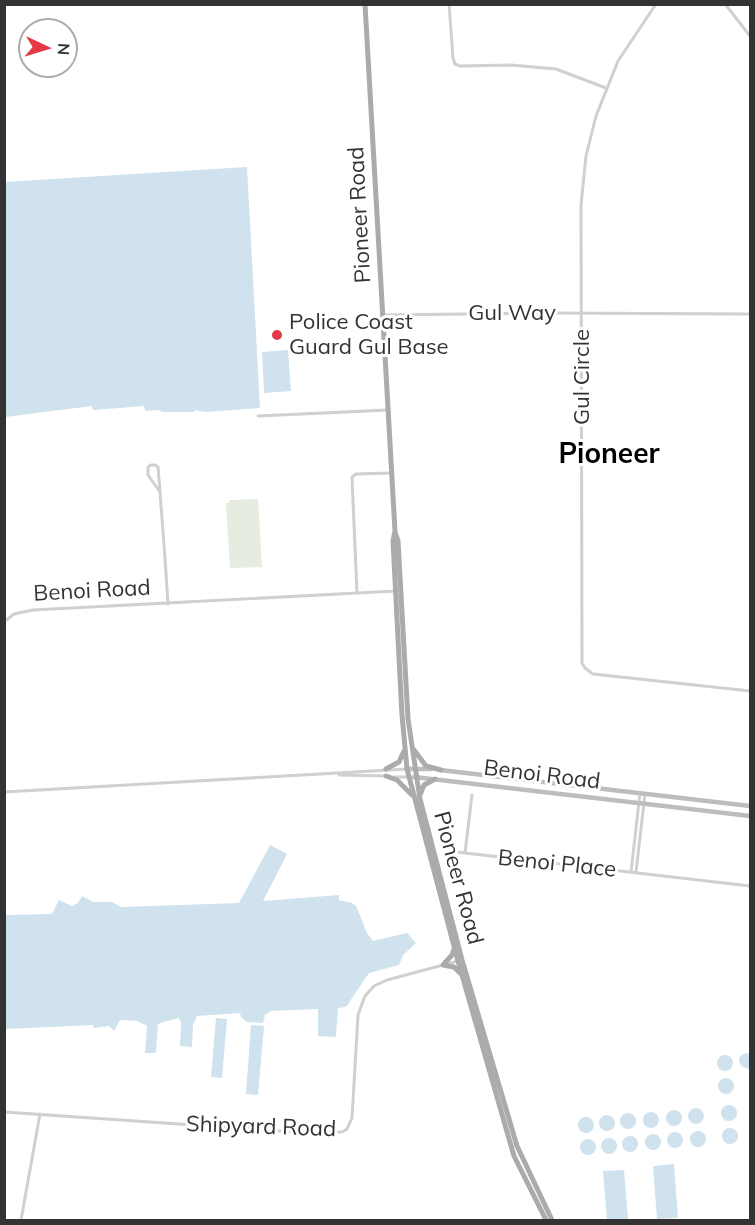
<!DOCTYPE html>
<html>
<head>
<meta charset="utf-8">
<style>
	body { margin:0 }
	#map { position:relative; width:755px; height:1225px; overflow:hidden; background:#fff; font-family:Mulish,sans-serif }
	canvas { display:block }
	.frame { position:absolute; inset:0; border:6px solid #333; pointer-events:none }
	.north { position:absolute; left:18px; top:18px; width:60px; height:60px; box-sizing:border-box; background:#fff; border:2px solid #adadad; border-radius:50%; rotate:94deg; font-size:16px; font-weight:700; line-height:24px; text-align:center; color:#333 }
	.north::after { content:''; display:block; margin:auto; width:21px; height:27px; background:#e63946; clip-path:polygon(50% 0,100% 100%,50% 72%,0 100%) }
</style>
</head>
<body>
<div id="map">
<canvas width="755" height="1225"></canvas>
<div class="frame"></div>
<div class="north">N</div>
</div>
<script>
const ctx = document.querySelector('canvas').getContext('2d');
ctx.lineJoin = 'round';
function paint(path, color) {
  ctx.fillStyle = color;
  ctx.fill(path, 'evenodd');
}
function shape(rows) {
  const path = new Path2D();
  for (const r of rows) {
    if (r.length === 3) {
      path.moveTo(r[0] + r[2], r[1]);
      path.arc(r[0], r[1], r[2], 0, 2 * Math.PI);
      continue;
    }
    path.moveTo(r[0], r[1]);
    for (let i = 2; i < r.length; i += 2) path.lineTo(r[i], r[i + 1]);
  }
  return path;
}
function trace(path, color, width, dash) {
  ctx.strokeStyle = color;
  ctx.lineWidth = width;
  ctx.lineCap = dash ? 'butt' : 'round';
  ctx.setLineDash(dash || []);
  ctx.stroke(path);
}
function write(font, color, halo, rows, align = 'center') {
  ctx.font = font + ' Mulish,sans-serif';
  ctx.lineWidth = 6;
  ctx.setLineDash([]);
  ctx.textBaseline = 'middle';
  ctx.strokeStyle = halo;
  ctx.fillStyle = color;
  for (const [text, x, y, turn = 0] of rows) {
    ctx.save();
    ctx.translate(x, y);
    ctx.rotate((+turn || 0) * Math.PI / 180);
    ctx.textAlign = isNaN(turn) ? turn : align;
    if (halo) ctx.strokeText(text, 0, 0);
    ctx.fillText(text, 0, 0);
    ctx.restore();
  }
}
const green = shape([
	[258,499,262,567,230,568,226,503,229,503,229,500]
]);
const water = shape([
	[247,167,260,408,205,412,195,410,195,412,163,412,158,410,145,411,144,406,93,410,92,406,5,417,5,182],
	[288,350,291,391,264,393,262,352],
	[270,845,287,854,263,901,339,895,339,900,352,903,356,906,367,933,373,941,407,933,416,943,403,955,399,965,369,973,346,1007,338,1008,336,1037,318,1036,318,1009,271,1011,265,1015,263,1023,247,1022,241,1017,240,1013,197,1016,193,1025,192,1047,180,1046,181,1023,179,1018,163,1022,158,1024,156,1053,145,1053,147,1026,137,1021,120,1020,114,1031,109,1026,94,1028,93,1025,5,1029,5,915,52,914,59,900,72,906,78,903,82,896,93,902,112,902,121,907,239,903],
	[216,1018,227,1019,222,1078,211,1077],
	[251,1025,264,1026,258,1095,246,1094],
	[746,1053,750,1054,750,1068,748,1069,741,1066,739,1061,740,1056],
	[725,1063,8],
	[726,1086,8],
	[729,1113,8],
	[696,1116,8],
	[674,1118,8],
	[651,1120,8],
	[628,1121,8],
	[607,1123,8],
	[586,1125,8],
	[730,1136,8],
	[698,1139,8],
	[675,1140,8],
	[653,1142,8],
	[630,1144,8],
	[609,1146,8],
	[588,1147,8],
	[674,1164,678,1218,657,1219,653,1166],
	[624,1170,628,1220,607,1220,603,1171]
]);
const minor = shape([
	[449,4,453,58,455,64,460,66,511,65,556,69,606,88],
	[656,4,618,61,596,116,586,156,581,205,582,663,585,668,593,674,750,691],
	[725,4,750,36],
	[384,315,548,313,750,314],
	[258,416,388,410],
	[160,492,148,475,148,467,151,465,155,465,158,467,160,492,164,545,166,573,168,604],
	[357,593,352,477,356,474,391,473],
	[4,622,14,614,33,610,396,591],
	[339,775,387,776],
	[393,777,408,777],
	[4,792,407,769],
	[448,851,750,886],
	[465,853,472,795],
	[631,872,640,793],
	[636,872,645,794],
	[4,1112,296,1132,342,1132,347,1129,352,1118,358,1015,365,996,374,986,387,980,458,961],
	[21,1220,40,1114]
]);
const secondary = shape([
	[407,769,431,769],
	[440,770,750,806],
	[414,777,750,816]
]);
const primary = shape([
	[365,4,395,531,393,541,402,715,407,769,458,961,514,1156,546,1220],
	[395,532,398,541,408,719,420,799,462,960,517,1146,552,1220],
	[414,750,426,766,441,770],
	[386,769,399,762,404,751],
	[386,776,397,780,412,795],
	[420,795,424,785,435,779],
	[443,965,454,967,460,973],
	[443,965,452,955,454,949]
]);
const markers = [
	[277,335,6,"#e63946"]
];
const streetNames = [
	["Pioneer Road",360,215,-93],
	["Gul Way",512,313],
	["Gul Circle",582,377,-90],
	["Benoi Road",92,591,-3],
	["Benoi Road",542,775,7],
	["Benoi Place",557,864,6],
	["Pioneer Road",458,878,75],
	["Shipyard Road",261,1127,2]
];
const poiNames = [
	["Police Coast",289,322],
	["Guard Gul Base",289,347]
];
const districtNames = [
	["Pioneer",609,455]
];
paint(green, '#e6ecdf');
paint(water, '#cfe2ee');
trace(minor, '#d0d0d0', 3);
trace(secondary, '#bdbdbd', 4.5);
trace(primary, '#ababab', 5);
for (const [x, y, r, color] of markers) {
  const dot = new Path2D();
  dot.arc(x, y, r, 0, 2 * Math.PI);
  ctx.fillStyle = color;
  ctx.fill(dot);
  trace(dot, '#fff', 2);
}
write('22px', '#333', '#fff', streetNames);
write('22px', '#333', '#fff', poiNames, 'left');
write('bold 28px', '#000', '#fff', districtNames);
</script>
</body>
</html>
